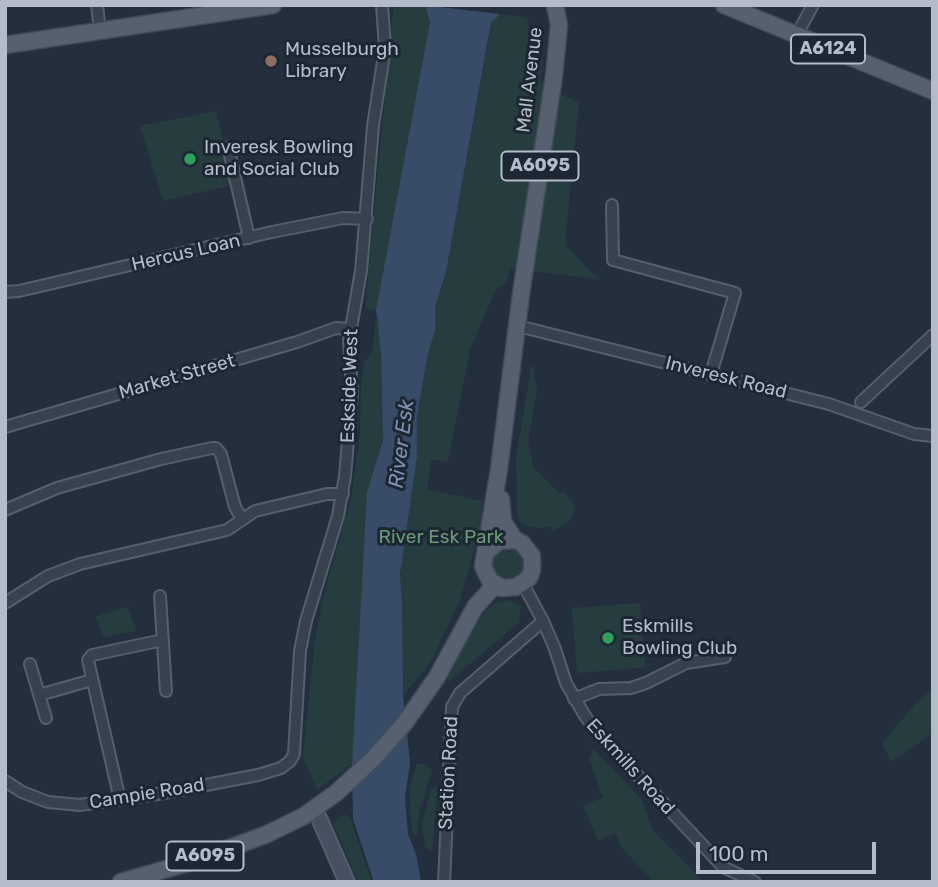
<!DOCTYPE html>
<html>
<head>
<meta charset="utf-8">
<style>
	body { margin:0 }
	#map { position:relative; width:938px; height:887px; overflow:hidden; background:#242f3e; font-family:Rubik,sans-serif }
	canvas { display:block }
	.frame { position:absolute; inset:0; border:7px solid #b4bcc9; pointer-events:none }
	.scale { position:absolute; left:696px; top:842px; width:180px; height:32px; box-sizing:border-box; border:4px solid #b4bcc9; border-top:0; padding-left:9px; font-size:21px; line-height:24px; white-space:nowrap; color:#b4bcc9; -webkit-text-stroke:5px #1d2633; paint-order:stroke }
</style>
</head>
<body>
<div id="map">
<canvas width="938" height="887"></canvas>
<div class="frame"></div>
<div class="scale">100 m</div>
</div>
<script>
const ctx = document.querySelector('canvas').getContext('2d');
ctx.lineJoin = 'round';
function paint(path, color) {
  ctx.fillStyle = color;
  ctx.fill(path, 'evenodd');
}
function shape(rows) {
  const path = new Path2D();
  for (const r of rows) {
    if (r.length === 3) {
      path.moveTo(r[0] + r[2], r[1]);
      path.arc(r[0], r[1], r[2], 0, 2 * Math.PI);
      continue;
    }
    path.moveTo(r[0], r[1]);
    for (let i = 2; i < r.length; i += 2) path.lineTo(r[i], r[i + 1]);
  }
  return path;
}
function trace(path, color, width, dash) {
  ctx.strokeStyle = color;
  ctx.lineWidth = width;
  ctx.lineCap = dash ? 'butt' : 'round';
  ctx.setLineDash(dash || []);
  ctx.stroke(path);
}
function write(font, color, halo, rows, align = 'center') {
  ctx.font = font + ' Rubik,sans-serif';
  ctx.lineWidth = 6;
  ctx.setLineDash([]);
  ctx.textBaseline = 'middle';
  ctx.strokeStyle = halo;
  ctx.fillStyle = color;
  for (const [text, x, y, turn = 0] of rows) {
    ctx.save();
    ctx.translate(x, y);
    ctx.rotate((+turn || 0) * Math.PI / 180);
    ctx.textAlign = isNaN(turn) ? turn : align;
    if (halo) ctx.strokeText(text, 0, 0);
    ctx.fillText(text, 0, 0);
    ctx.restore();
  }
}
const green = shape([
	[396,5,425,6,430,22,376,310,365,309,393,10],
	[500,14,527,17,530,34,528,44,543,61,540,79,545,87,579,102,565,245,598,279,510,269,506,283,496,289,470,349,448,462,431,460,427,489,483,501,481,524,460,600,431,662,403,696,402,601,400,574,417,457,417,416,427,358,435,330,435,307,446,272,492,22],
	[216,111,233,185,163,201,140,126],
	[375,320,377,320,381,353,383,440,367,492,352,764,317,790,303,757,315,639,324,594,351,500,360,434,361,383,364,362,373,351],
	[535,366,534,374,537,390,528,442,534,468,560,494,563,492,570,498,575,507,571,519,553,532,550,526,540,528,525,526,520,521,517,512,516,458,531,367],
	[508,564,17],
	[510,600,524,607,520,610,519,622,450,681,445,678,485,611,495,603],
	[640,603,645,668,577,673,572,608],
	[128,607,136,631,103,638,96,616],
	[933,687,933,733,891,762,882,743,916,703],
	[593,748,642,800,653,831,704,882,654,882,621,847,615,833,598,840,583,806,603,797,589,759],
	[417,763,425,764,432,770,419,812,417,838,412,832,409,791],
	[438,785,432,851,425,847,422,824,431,790],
	[344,814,350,817,372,882,358,882,333,823]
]);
const water = shape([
	[425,5,500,14,491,23,446,272,435,307,435,330,427,358,417,416,417,457,400,574,402,601,403,696,410,763,405,797,408,834,416,854,421,882,374,882,353,819,352,764,367,492,383,440,381,353,376,310,430,22]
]);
const pier = shape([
	[421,5,505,5,503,14]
]);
const street = shape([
	[97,5,100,31],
	[796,36,813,5],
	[228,147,249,238],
	[612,205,613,260,735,293,711,374],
	[5,292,19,291,272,232,343,218,367,219],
	[518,326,829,404,914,434,933,436],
	[861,402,933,335],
	[5,427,297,342,336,328,350,329],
	[5,510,57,488,161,459,212,448,216,448,221,454,235,507,242,519],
	[160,596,166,691],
	[5,603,48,576,80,564,227,530,255,511,327,494,343,494],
	[543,621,555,649,566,683,585,716,597,732,723,867,755,882],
	[30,664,46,718],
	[39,695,92,680],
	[574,699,599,689,631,688,646,683,686,663,725,657],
	[5,781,22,792,48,802,80,805,164,793,258,775,281,768,290,761,294,754,300,651,306,621,338,516,345,476,352,392,349,340,361,271,373,126,385,48,382,5],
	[120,800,88,660,92,655,163,640],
	[444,882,452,707,460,693,543,621,523,584]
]);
const secondary = shape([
	[315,809,347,882]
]);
const primary = shape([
	[724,5,933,91],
	[5,45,273,5],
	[501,499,503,522,515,540],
	[487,551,499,541,515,540,522,543,532,556,532,570,529,578,516,587,502,588,490,581,483,566,499,469,521,294,554,76,559,25,555,5],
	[121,882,191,862,265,835,304,816,336,793,372,760,404,724,437,677,475,607,495,585]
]);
const markers = [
	[271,61,7,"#8d6e63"],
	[190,159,7,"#2e9e5b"],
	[608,638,7,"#2e9e5b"]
];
const shields = [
	[828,49,74],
	[540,166,77],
	[205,856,77]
];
const shieldNames = [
	["A6124",828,49],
	["A6095",540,166],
	["A6095",205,856]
];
const poiNames = [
	["Musselburgh",285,50],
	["Library",285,72],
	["Inveresk Bowling",204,148],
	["and Social Club",204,170],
	["Eskmills",622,627],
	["Bowling Club",622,649]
];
const streetNames = [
	["Mall Avenue",530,80,-83],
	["Hercus Loan",186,253,-13],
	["Market Street",177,377,-16],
	["Inveresk Road",726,378,14],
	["Eskside West",350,386,-88],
	["Eskmills Road",630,767,48],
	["Station Road",449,773,-87],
	["Campie Road",147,794,-9]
];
const parkNames = [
	["River Esk Park",441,538]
];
const waterNames = [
	["River Esk",402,444,-83]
];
paint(green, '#263c3f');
paint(water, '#394c67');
paint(pier, '#242f3e');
trace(street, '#565f6c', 14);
trace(secondary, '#565f6c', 18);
trace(primary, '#414a57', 19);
trace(street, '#38414e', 10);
trace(secondary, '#465061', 14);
trace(primary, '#56606e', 16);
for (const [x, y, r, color] of markers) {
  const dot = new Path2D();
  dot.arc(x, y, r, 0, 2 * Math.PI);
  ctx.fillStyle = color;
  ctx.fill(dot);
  trace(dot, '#1d2633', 2.5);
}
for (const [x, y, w] of shields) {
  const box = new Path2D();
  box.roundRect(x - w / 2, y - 14.5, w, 29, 5);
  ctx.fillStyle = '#1d2633';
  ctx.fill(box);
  trace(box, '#b4bcc9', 2);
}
write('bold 18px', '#b4bcc9', null, shieldNames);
write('19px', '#b4bcc9', '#1d2633', poiNames, 'left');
write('19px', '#b4bcc9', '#1d2633', streetNames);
write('19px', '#6b9a76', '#1d2633', parkNames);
write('italic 21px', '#7c92b1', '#1d2633', waterNames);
</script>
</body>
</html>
